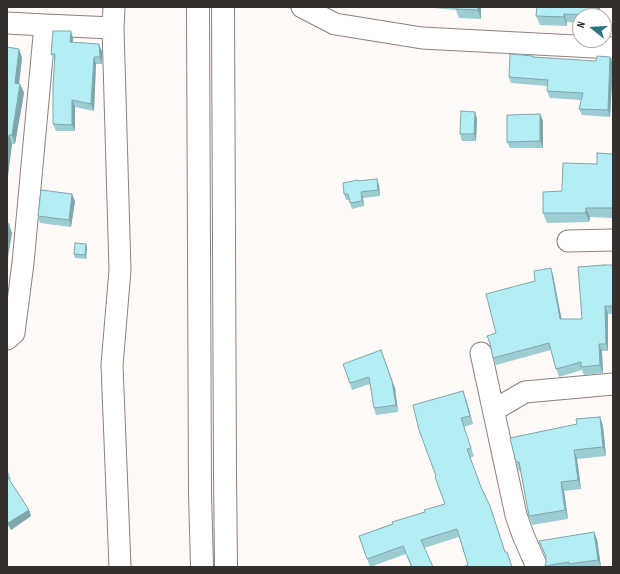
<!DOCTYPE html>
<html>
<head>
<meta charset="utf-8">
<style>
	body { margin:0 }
	#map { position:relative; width:620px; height:574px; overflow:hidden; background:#fff9f8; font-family:"Sofia Sans Condensed",sans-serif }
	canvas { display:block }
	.frame { position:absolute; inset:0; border:8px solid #35302e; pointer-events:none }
	.north { position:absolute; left:572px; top:8px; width:40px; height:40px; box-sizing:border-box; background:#fff; border:1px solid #aeacab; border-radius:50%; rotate:287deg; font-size:11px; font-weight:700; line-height:16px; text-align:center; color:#35302e }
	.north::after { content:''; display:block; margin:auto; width:14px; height:18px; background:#2c757c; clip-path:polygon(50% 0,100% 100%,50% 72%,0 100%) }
</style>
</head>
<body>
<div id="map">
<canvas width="620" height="574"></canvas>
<div class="frame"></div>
<div class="north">N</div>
</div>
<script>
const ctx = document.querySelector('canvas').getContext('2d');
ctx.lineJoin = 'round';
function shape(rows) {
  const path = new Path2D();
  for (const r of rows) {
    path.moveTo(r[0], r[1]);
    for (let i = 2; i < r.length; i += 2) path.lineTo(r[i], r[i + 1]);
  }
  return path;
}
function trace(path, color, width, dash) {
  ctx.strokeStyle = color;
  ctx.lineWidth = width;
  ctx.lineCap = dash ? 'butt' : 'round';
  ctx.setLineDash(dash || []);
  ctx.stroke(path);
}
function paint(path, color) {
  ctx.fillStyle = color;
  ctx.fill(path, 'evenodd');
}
const minor = shape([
	[114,7,113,28,120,270,112,365,120,567],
	[302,7,335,24,422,38,613,48],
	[7,23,45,25],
	[568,241,613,240],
	[7,339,14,333,23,263,45,25,113,28],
	[481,353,516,515,523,535,537,567],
	[494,410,525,392,613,384]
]);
const highway = shape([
	[198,7,200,493,202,567],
	[223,7,225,474,226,567]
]);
const wall = shape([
	[422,7,481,7,481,19,459,18,456,10],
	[537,7,600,7,600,16,580,16,580,23,567,22,567,26,540,25,536,16],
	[73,38,73,43,102,51,102,64,96,64,94,111,75,107,75,131,56,131,53,124,55,61,54,61,51,54],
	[7,47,19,49,22,58,19,84,20,84,24,93,15,144,12,144,7,184],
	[534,57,596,61,610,57,613,64,610,117,582,115,579,109,581,100,550,98,547,91,547,86,511,83,509,77],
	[475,112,477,119,476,141,462,141,460,134],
	[540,114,543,121,543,148,510,148,507,142],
	[613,154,613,218,590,217,589,222,547,223,543,213,562,191,597,164],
	[359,181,379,185,380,196,363,198,364,206,352,209,349,200,346,200,344,194],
	[75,201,71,227,40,223,38,216],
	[86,244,87,247,86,259,75,258,74,254],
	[613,265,613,314,608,314,608,351,602,351,603,373,584,375,582,370,559,377,551,350,496,365,493,358,491,345,487,336,496,333,535,281,553,275,561,319,582,319],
	[343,364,395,388,398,412,376,415,374,408,370,384,352,390],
	[466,399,473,424,464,427,474,456,470,458,481,487,493,514,468,565,459,537,424,548,433,567,411,567,406,554,370,567,359,536,445,504,436,476],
	[600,417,603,426,606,456,577,459,581,489,564,491,568,519,532,525,529,516,521,471,519,471,516,462,577,424],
	[7,469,11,479,9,480,29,510,31,516,11,530,7,524],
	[597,539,601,567,545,567,545,566,546,561,546,557,539,541]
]);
const shadedWall = shape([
	[478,7,481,7,481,19,478,10],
	[597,7,600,7,600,16,596,16,596,15],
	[564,14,567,22,567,26,564,17],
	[71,31,73,38,72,49,70,42],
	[99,44,102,51,102,64,100,57],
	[19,49,22,58,18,92,15,83],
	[94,57,96,64,94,111,91,104],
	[610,57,613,64,610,117,608,110],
	[20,84,24,93,15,144,12,135],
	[72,100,75,107,75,131,72,125],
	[475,112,477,119,476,141,474,134],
	[540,114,543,121,543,148,540,141],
	[9,135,12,144,7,184,7,148],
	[377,179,379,185,380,196,378,190],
	[361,192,363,198,364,206,362,201],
	[72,194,75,201,71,227,69,220],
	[586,208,590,217,589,222,586,213],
	[9,224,12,233,8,257,7,252,7,237],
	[86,244,87,247,86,259,85,255],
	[551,268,553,275,563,326,560,319],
	[605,306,608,314,608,351,606,344],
	[599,344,602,351,603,373,600,365],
	[381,350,395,388,398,412,396,405],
	[463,391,466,399,473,424,470,416],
	[600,417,603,426,606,456,603,447],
	[574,450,577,459,581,489,578,480],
	[561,482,564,491,568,519,565,510],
	[29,510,31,516,11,530,8,523],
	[594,532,597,539,601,567,598,560]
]);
const building = shape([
	[456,7,478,7,478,10,456,9,456,7],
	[537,7,597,7,596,15,564,14,564,17,536,16,537,7],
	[53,31,71,31,70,42,99,44,100,57,94,57,91,104,72,100,72,125,53,124,53,86,55,54,51,54,53,31],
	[7,47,19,49,15,83,20,84,12,135,9,135,7,148,7,47],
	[510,54,533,56,533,57,596,61,597,56,610,57,608,110,579,109,583,93,547,91,548,80,509,77,510,54],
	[461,111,475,112,474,134,460,134,461,111],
	[540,114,540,141,507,142,507,115,540,114],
	[597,153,613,154,613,208,586,208,586,213,543,213,543,192,562,191,563,163,597,164,597,153],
	[377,179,378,190,361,192,362,201,350,203,348,194,344,194,343,183,358,180,358,181,377,179],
	[41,190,72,194,69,220,38,216,41,190],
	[7,223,9,224,7,237,7,223],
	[75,243,86,244,85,255,74,254,75,243],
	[604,265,613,265,613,306,605,306,606,344,599,344,600,365,581,367,581,362,556,369,549,343,493,358,490,343,487,336,496,333,486,294,535,281,534,271,551,268,560,319,582,319,578,267,604,265],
	[381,350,392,381,396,405,374,408,369,377,350,383,343,364,381,350],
	[463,391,470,416,461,418,471,448,467,449,481,487,490,506,505,552,507,552,512,567,463,567,468,565,457,529,421,540,433,567,412,567,403,546,367,559,359,536,393,524,392,522,425,512,424,510,445,504,435,477,436,476,419,430,413,405,463,391],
	[600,417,603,447,574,450,578,480,561,482,565,510,529,516,519,462,516,462,510,438,577,424,576,419,600,417],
	[7,476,29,510,8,523,7,521,7,476],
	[594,532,598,560,569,564,569,562,545,566,546,561,546,556,539,541,594,532]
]);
trace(minor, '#8d817e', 23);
trace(highway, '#8d817e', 24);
trace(minor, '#fff', 21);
trace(highway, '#fff', 22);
paint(wall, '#9bcdd2');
paint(shadedWall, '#7ea7ab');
paint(building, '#b4eef4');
trace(building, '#7ea7ab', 1);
</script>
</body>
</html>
